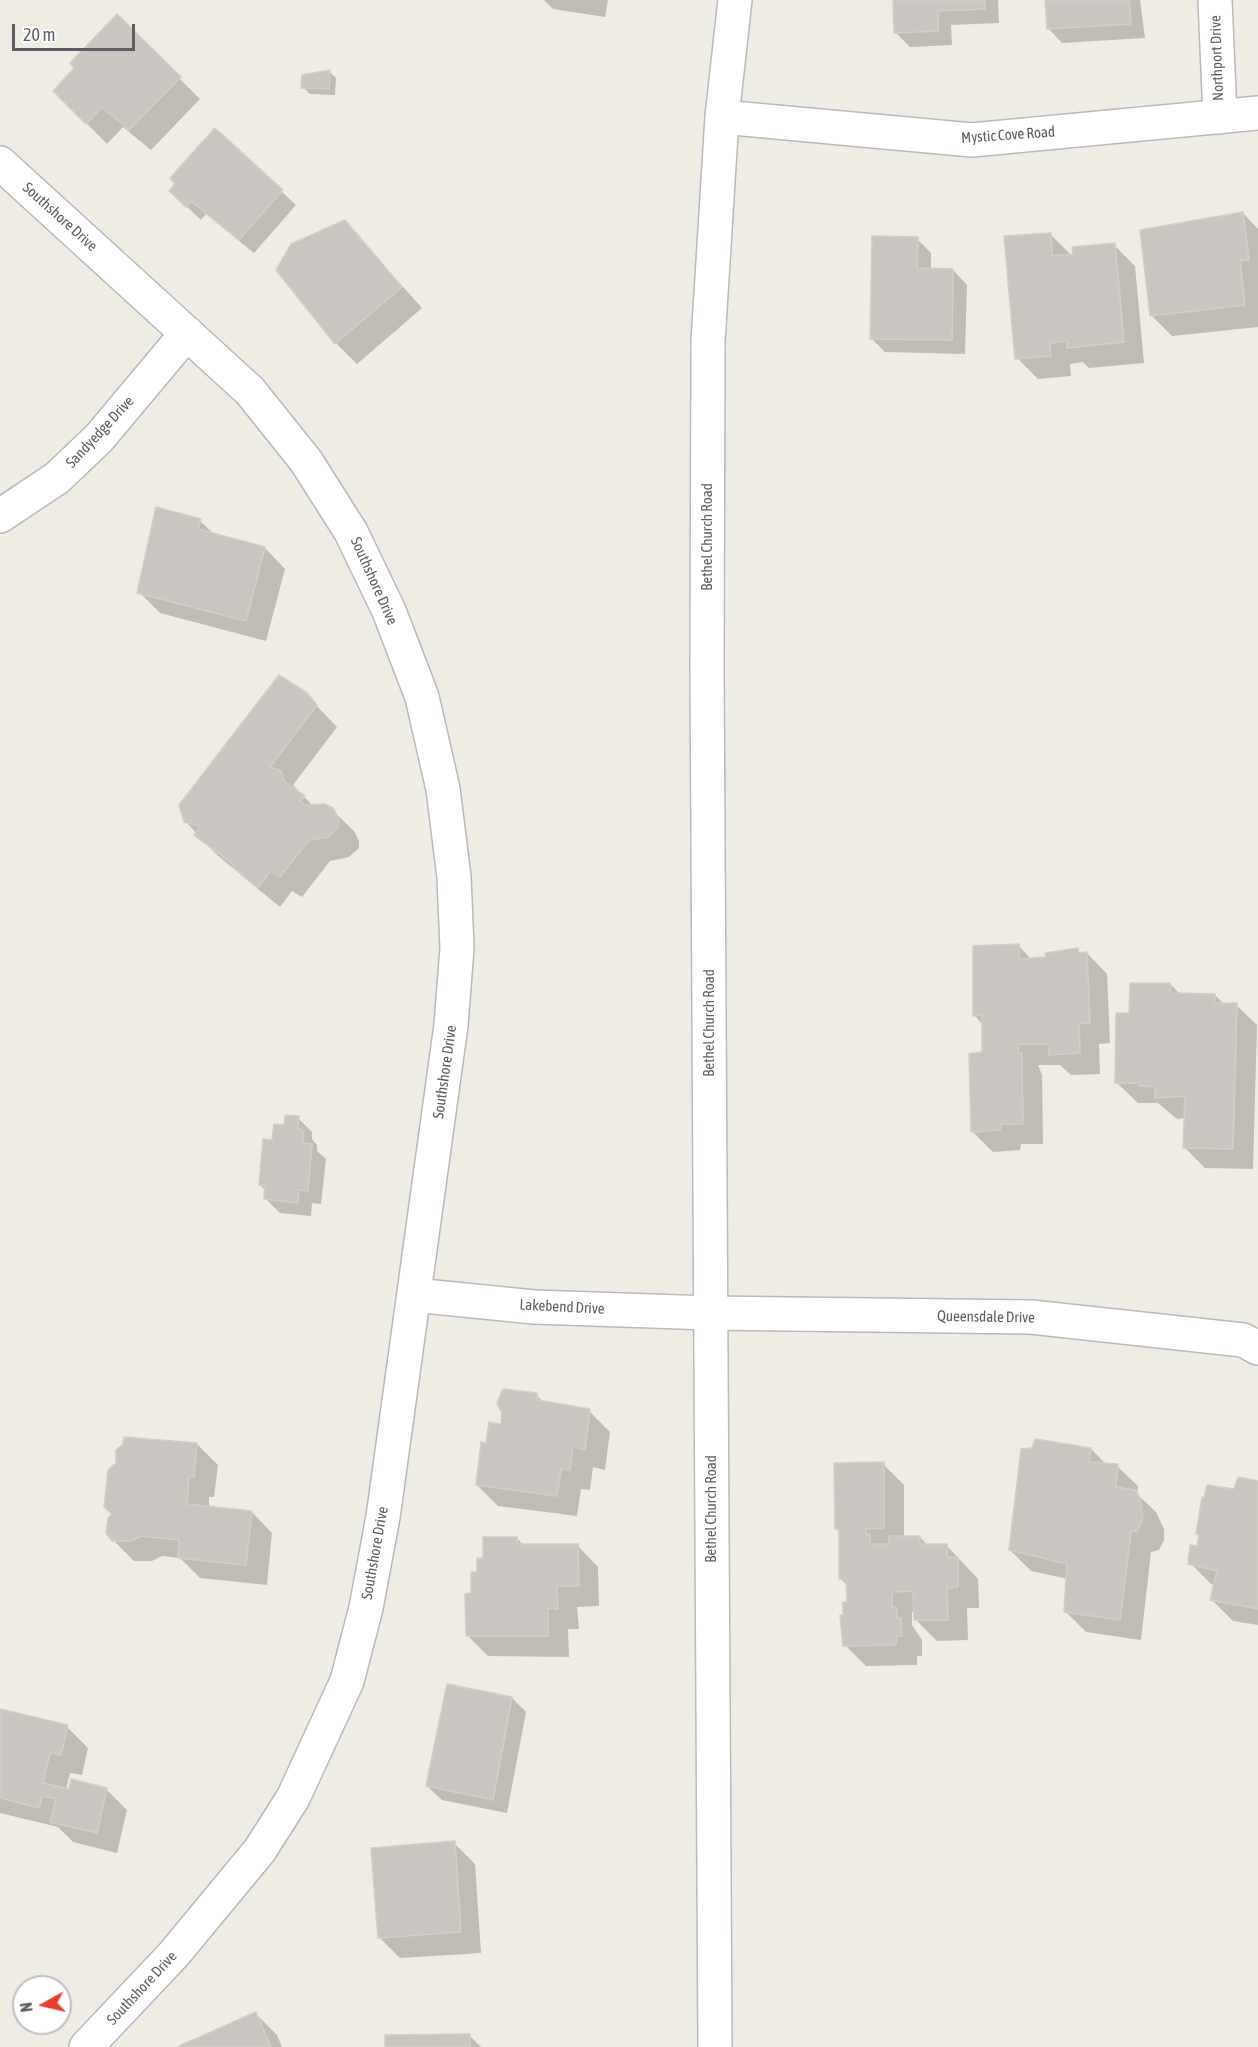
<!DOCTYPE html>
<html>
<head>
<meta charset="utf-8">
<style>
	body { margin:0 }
	#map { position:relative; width:1258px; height:2047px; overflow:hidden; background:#eeece3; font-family:"Asap Condensed",sans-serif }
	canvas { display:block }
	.north { position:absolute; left:12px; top:1975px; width:60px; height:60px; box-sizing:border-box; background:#fff; border:2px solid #bdbfc1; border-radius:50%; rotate:262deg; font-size:16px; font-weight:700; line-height:24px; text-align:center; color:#5b5f64 }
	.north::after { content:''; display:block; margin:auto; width:21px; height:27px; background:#e84030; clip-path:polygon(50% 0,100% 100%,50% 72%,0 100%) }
	.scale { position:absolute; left:12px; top:24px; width:123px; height:27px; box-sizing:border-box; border:3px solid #5b5f64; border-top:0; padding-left:8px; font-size:18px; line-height:21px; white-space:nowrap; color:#5b5f64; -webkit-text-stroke:4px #fff; paint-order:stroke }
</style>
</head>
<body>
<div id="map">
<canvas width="1258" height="2047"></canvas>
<div class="north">N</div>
<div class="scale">20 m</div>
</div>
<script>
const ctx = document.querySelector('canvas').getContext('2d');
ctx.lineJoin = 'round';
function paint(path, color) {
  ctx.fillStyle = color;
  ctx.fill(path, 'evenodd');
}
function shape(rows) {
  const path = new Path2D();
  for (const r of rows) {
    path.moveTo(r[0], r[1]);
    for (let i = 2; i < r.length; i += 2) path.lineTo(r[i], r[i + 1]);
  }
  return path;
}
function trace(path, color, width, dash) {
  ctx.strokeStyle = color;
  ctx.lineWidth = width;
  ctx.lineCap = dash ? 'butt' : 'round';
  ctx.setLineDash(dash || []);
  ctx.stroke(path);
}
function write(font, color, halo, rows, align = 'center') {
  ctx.font = font + ' "Asap Condensed",sans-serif';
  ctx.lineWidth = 6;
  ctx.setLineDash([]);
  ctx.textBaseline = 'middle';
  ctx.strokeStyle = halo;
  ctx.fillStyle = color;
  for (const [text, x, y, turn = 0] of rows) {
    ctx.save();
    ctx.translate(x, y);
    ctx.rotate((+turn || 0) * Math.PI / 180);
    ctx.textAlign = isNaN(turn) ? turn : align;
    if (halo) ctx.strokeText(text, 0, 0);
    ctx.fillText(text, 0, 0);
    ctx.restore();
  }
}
const shadow = shape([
	[544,0,608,0,605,17,553,9],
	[894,0,998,0,999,23,951,25,952,45,910,47,895,32],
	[1047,0,1140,0,1145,38,1062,43,1048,28],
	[117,16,200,99,151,150,123,127,107,144,55,91,76,68],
	[329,71,336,78,335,95,310,94,303,87],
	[215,130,296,205,254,253,206,214,201,220,185,205],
	[1243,213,1258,229,1258,327,1172,336,1151,315],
	[345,222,422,308,357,364,336,343,278,270],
	[1050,234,1071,255,1114,245,1135,266,1144,363,1089,368,1083,362,1070,364,1071,376,1038,379,1017,358],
	[917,239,931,253,931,270,953,270,967,285,965,354,885,352,871,338],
	[200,521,215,535,265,548,285,569,266,641,160,613,139,592],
	[306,695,337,727,293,785,313,806,332,810,354,831,359,841,359,848,349,857,330,861,302,897,292,891,280,907,217,855,186,822],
	[1018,945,1032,960,1048,959,1077,950,1081,954,1087,953,1107,974,1110,1043,1099,1044,1100,1074,1071,1075,1060,1065,1038,1065,1042,1075,1043,1144,1021,1144,1020,1150,993,1152,972,1131,983,1054,983,1025,975,1016,974,947],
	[1170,984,1181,995,1215,995,1224,1004,1236,1005,1257,1025,1253,1169,1205,1168,1184,1147,1186,1118,1177,1119,1158,1103,1138,1103,1117,1083,1131,1015],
	[298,1118,312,1132,312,1139,317,1145,317,1151,326,1159,321,1204,312,1203,311,1216,280,1213,266,1199,266,1191,260,1185,274,1141,285,1126],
	[536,1395,545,1403,589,1411,610,1432,605,1470,593,1467,590,1490,581,1489,577,1516,498,1506,477,1485,488,1445,502,1425],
	[197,1444,218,1465,214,1497,209,1497,209,1508,252,1512,272,1533,267,1585,200,1578,180,1558,162,1556,152,1561,134,1561,113,1540],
	[1091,1449,1107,1465,1117,1466,1138,1486,1137,1494,1156,1512,1164,1529,1164,1540,1159,1550,1151,1552,1141,1640,1086,1632,1065,1611,1068,1579,1031,1571,1010,1550],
	[883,1464,904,1485,904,1537,920,1537,927,1545,946,1545,978,1579,979,1608,967,1608,968,1640,937,1641,916,1620,915,1612,912,1612,912,1625,922,1640,922,1656,917,1656,917,1665,866,1666,845,1645,848,1586,840,1578,841,1533,836,1529],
	[1258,1483,1258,1625,1233,1621,1212,1600,1215,1585,1211,1584,1190,1563,1235,1491],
	[517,1538,524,1546,578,1546,598,1567,599,1606,577,1607,579,1629,568,1629,569,1657,488,1656,467,1635,473,1594,485,1559],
	[512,1698,526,1712,507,1813,442,1800,427,1786],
	[0,1711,67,1727,88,1748,82,1775,70,1773,66,1790,106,1789,127,1810,117,1853,73,1842,58,1827,0,1813],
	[454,1843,475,1864,481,1953,400,1958,379,1937],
	[256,2014,277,2035,282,2047,181,2047],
	[469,2035,481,2047,387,2047]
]);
const building = shape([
	[893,0,985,0,985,9,938,11,938,31,894,33,893,0],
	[1045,0,1129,0,1131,24,1047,29,1045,0],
	[117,14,181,77,129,130,102,107,86,124,53,91,74,68,70,63,117,14],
	[330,70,329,89,301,88,302,75,330,70],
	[215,128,283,190,239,240,191,201,186,207,169,191,175,184,170,178,215,128],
	[1243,212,1249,260,1240,261,1245,305,1150,316,1140,230,1243,212],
	[345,220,402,287,335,344,276,270,291,244,345,220],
	[1051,233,1052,256,1073,254,1072,247,1115,243,1124,342,1067,348,1067,341,1050,343,1051,356,1015,359,1004,236,1051,233],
	[872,236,918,237,917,268,953,269,952,340,870,339,872,236],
	[156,507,201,519,198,529,265,547,246,621,137,593,156,507],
	[279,675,307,693,317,705,270,767,281,771,284,781,305,796,300,801,305,805,325,804,333,808,339,819,338,827,328,837,309,840,280,877,271,871,258,887,233,867,234,865,194,835,201,826,184,822,179,805,279,675],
	[1019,944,1019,959,1046,957,1045,953,1078,948,1078,953,1087,952,1090,1023,1079,1023,1080,1053,1049,1055,1048,1044,1018,1044,1019,1054,1022,1053,1023,1124,1001,1124,1000,1130,971,1132,969,1054,982,1052,982,1015,973,1016,973,946,1019,944],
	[1130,983,1170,983,1171,993,1215,994,1215,1003,1237,1003,1233,1149,1183,1148,1185,1096,1155,1098,1155,1087,1139,1086,1138,1083,1115,1083,1116,1013,1129,1013,1130,983],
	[285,1115,299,1116,298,1129,304,1130,303,1143,312,1144,308,1191,299,1190,298,1203,264,1199,265,1186,259,1185,263,1139,272,1140,274,1124,284,1125,285,1115],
	[503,1389,537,1393,537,1400,590,1409,585,1450,573,1447,570,1470,561,1469,557,1496,476,1485,481,1442,486,1443,489,1422,501,1424,502,1413,497,1403,503,1389],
	[124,1437,197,1443,194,1477,189,1477,187,1504,252,1511,246,1565,178,1558,179,1540,141,1536,131,1541,112,1541,106,1533,108,1518,112,1514,104,1507,108,1470,116,1463,116,1450,123,1444,124,1437],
	[1035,1439,1091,1448,1089,1462,1118,1464,1116,1487,1135,1490,1140,1498,1143,1519,1138,1530,1131,1532,1120,1620,1064,1612,1067,1564,1009,1550,1021,1449,1032,1448,1035,1439],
	[884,1462,884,1528,866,1529,866,1534,870,1534,870,1544,889,1544,889,1536,920,1536,920,1544,947,1544,947,1557,958,1557,958,1587,947,1588,948,1620,914,1620,913,1591,892,1592,892,1607,897,1608,897,1618,901,1618,902,1636,897,1636,896,1645,843,1646,840,1615,843,1615,843,1602,847,1602,846,1578,839,1579,839,1529,835,1529,834,1463,884,1462],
	[1238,1477,1258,1481,1258,1609,1210,1600,1217,1571,1188,1564,1190,1545,1197,1546,1199,1535,1196,1534,1202,1497,1204,1498,1207,1485,1234,1489,1238,1477],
	[483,1537,517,1537,517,1544,578,1544,579,1586,557,1586,558,1609,548,1608,548,1636,466,1636,465,1594,471,1593,471,1572,477,1572,477,1558,483,1558,483,1537],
	[447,1684,512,1697,493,1800,426,1786,447,1684],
	[0,1709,68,1725,61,1755,50,1753,43,1783,69,1789,71,1779,107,1788,97,1833,50,1822,56,1799,42,1796,39,1808,0,1798,0,1709],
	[455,1841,461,1932,378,1938,371,1848,455,1841],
	[256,2012,271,2047,177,2047,256,2012],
	[470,2034,470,2047,385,2047,385,2035,470,2034]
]);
const street = shape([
	[1215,0,1220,117],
	[722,117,972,140,1258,113],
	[0,163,250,391,306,461,351,532,389,611,422,697,443,789,454,877,457,948,451,1025,383,1517,366,1608,347,1681,293,1798,260,1850,174,1954,86,2047],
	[0,516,57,478,99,438,187,333],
	[414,1295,534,1307,710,1313,1031,1317,1243,1340,1258,1348]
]);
const secondary = shape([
	[715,2047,707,667,708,342,722,117,735,0]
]);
const streetNames = [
	["Northport Drive",1217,58,-92],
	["Mystic Cove Road",1008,135,-4],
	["Southshore Drive",60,217,42],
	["Sandyedge Drive",100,432,-47],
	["Bethel Church Road",707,537,-90],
	["Southshore Drive",374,581,66],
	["Bethel Church Road",709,1023,-90],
	["Southshore Drive",445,1072,-82],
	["Lakebend Drive",562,1307,3],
	["Queensdale Drive",986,1317,1],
	["Bethel Church Road",711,1509,-90],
	["Southshore Drive",375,1553,-80],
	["Southshore Drive",142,1988,-47]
];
paint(shadow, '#0003');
paint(building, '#c9c6c1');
trace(building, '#d3cec2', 1.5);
trace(street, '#b6b9bd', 36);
trace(secondary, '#b7babf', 36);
trace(street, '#fff', 33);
trace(secondary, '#fff', 33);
write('15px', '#5b5f64', '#fff', streetNames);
</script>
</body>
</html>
